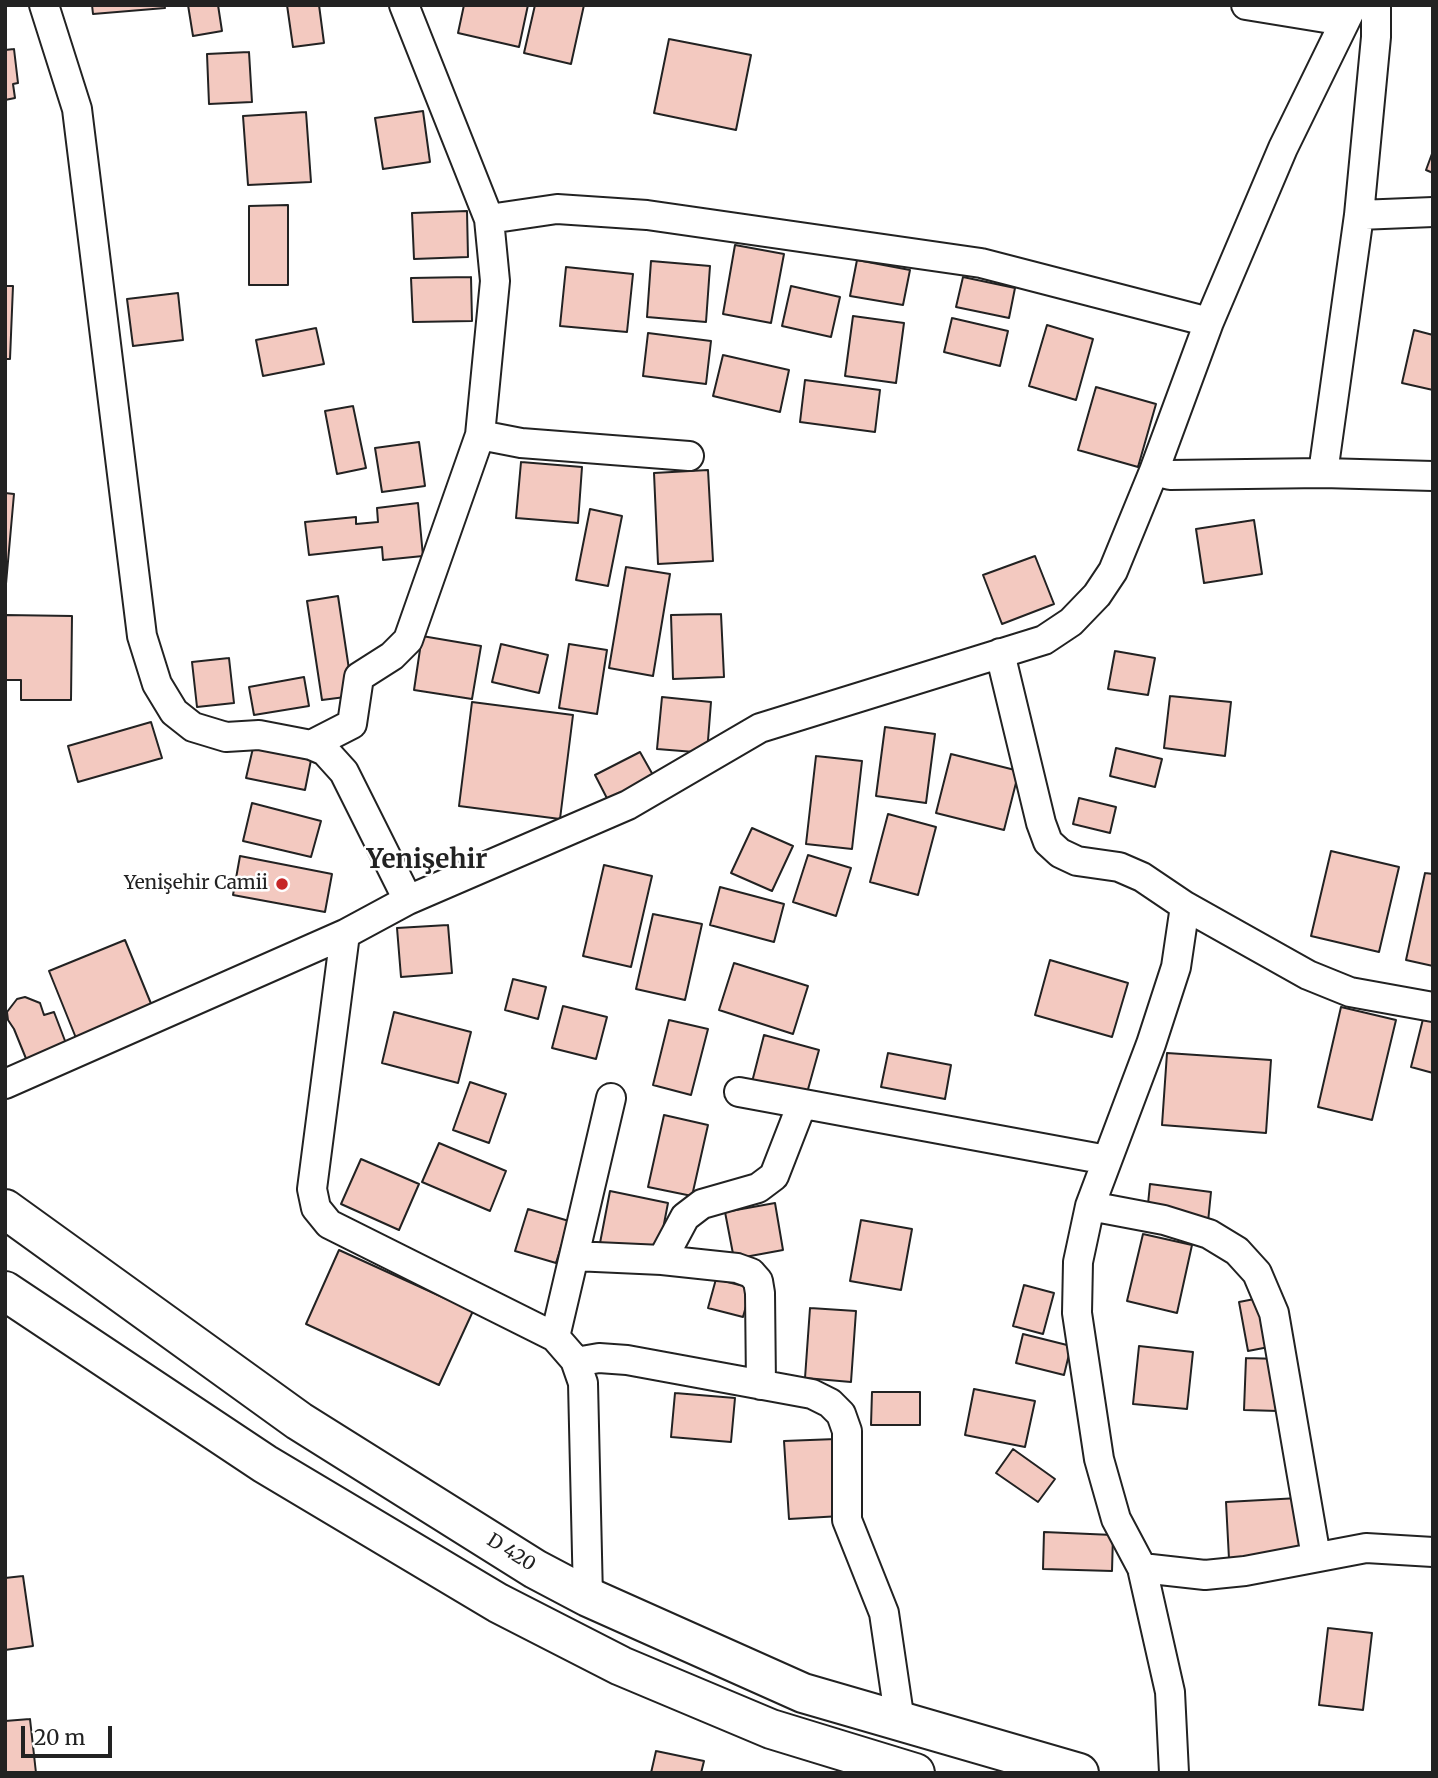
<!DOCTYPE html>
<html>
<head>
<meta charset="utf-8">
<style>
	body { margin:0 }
	#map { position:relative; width:1438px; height:1778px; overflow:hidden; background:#fff; font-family:Merriweather,serif }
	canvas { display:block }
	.frame { position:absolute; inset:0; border:7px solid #222; pointer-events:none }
	.scale { position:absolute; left:21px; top:1726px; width:91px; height:32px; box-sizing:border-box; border:4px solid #222; border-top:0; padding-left:9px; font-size:21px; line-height:24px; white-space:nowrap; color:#222; -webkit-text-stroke:5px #fff; paint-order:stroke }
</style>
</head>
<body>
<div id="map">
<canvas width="1438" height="1778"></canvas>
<div class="frame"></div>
<div class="scale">20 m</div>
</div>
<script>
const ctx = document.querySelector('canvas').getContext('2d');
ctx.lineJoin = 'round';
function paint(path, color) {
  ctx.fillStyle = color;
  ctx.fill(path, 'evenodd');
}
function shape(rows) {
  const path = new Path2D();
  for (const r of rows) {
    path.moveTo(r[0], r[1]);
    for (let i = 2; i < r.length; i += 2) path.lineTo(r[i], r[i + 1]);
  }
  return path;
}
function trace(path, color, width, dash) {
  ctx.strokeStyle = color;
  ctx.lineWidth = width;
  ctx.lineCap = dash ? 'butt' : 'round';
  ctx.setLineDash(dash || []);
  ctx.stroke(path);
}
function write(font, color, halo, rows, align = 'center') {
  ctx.font = font + ' Merriweather,serif';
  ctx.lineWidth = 5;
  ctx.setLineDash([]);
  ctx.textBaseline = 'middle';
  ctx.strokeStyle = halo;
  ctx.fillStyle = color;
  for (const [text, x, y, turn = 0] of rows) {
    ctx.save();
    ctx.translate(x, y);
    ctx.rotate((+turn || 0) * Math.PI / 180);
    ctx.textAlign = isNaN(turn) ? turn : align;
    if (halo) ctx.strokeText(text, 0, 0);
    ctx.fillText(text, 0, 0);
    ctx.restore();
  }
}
const building = shape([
	[92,5,164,5,165,8,93,14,92,5],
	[188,5,218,5,222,31,193,36,188,5],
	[287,5,319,5,324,43,293,47,287,5],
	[464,5,528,5,519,47,458,33,464,5],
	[535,5,584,5,571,64,524,53,535,5],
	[669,39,751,55,736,130,654,113,669,39],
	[14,49,18,83,13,84,15,98,5,100,5,50,14,49],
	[249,52,252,102,209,104,207,54,249,52],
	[423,111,430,162,383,169,375,118,423,111],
	[306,112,311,182,248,185,243,116,306,112],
	[1433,151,1433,173,1426,170,1433,151],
	[288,205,288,285,249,285,249,206,288,205],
	[467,211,468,257,414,259,412,213,467,211],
	[735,245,784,254,771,323,723,314,735,245],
	[857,260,910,270,903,305,850,296,857,260],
	[651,261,710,266,706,322,647,317,651,261],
	[566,267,633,274,627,332,560,326,566,267],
	[471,277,472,321,413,322,411,278,471,277],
	[963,277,1015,288,1009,318,956,307,963,277],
	[5,286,13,286,10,359,5,359,5,286],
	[791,286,840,297,831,337,782,326,791,286],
	[178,293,183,340,133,346,127,299,178,293],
	[853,316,904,323,896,383,845,376,853,316],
	[952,318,1008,331,1000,366,944,352,952,318],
	[1047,325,1093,339,1076,400,1029,386,1047,325],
	[316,328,324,364,263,376,256,340,316,328],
	[1414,330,1433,335,1433,390,1402,383,1414,330],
	[648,333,711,341,706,384,643,376,648,333],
	[723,355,789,370,780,412,713,396,723,355],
	[805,380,880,390,875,432,800,422,805,380],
	[1096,387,1156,404,1138,467,1078,450,1096,387],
	[353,406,366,468,337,474,325,411,353,406],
	[419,442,425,486,382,492,375,448,419,442],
	[521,462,582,467,578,523,516,518,521,462],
	[708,470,713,561,658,564,654,473,708,470],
	[5,493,14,494,5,595,5,493],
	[418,503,423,556,383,560,382,547,309,555,305,522,356,517,356,524,378,522,377,508,418,503],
	[590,509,622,516,608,586,576,580,590,509],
	[1254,520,1262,574,1204,583,1196,529,1254,520],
	[1035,556,1054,604,1002,624,983,575,1035,556],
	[626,567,670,574,653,676,609,668,626,567],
	[338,596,353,696,322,700,307,601,338,596],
	[721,614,724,677,673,679,671,615,721,614],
	[5,615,72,616,71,700,21,700,21,680,5,680,5,615],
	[422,636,481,646,472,699,414,690,422,636],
	[501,644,548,655,539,693,492,682,501,644],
	[569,644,607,650,597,714,559,708,569,644],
	[1115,651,1155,658,1148,695,1108,689,1115,651],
	[229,658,234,703,197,707,192,662,229,658],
	[304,677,309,706,254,715,249,687,304,677],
	[1170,696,1231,702,1225,756,1164,748,1170,696],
	[662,697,711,702,707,753,657,749,662,697],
	[472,702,573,715,560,819,459,806,472,702],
	[151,722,162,758,78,782,68,746,151,722],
	[885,727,935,734,926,803,876,796,885,727],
	[253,748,311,760,305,790,246,778,253,748],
	[1116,748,1162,759,1155,787,1110,776,1116,748],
	[640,752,658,784,612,808,595,775,640,752],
	[951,754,1019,771,1004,830,936,813,951,754],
	[816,756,862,761,852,849,806,844,816,756],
	[1079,798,1116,807,1110,833,1073,824,1079,798],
	[252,803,321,821,311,857,243,841,252,803],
	[888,814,936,827,918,895,870,882,888,814],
	[752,828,793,846,772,891,731,873,752,828],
	[1331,851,1399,867,1379,952,1311,936,1331,851],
	[808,855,851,868,836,916,793,902,808,855],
	[240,856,332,874,325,912,233,895,240,856],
	[604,865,652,876,631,967,583,956,604,865],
	[1425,873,1433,874,1433,966,1406,960,1425,873],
	[720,887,784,904,774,942,710,925,720,887],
	[653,914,702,924,685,1000,636,989,653,914],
	[448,925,452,973,401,977,397,928,448,925],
	[125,940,152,1006,76,1038,49,971,125,940],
	[1050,960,1128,983,1112,1037,1035,1015,1050,960],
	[734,963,808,986,793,1034,719,1010,734,963],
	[513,979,546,987,538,1019,505,1010,513,979],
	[25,997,40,1003,44,1015,54,1012,67,1046,27,1061,14,1029,8,1020,7,1012,17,999,25,997],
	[563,1006,607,1017,596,1059,552,1048,563,1006],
	[1341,1007,1396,1020,1372,1120,1318,1107,1341,1007],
	[394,1012,471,1032,458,1083,382,1063,394,1012],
	[1424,1015,1433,1017,1433,1073,1411,1067,1424,1015],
	[669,1020,708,1029,691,1095,653,1085,669,1020],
	[764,1035,819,1050,805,1100,751,1086,764,1035],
	[888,1053,951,1065,945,1099,881,1087,888,1053],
	[1167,1053,1271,1060,1266,1133,1162,1125,1167,1053],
	[470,1082,506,1094,489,1143,453,1130,470,1082],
	[664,1115,708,1125,692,1196,648,1187,664,1115],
	[439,1143,506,1171,490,1211,422,1182,439,1143],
	[361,1159,419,1184,399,1230,341,1204,361,1159],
	[1150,1184,1211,1192,1208,1222,1147,1214,1150,1184],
	[610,1191,668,1203,658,1255,600,1243,610,1191],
	[775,1203,783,1250,734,1259,725,1212,775,1203],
	[528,1209,569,1221,556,1263,515,1251,528,1209],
	[861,1220,912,1229,901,1290,850,1281,861,1220],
	[1143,1234,1192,1245,1177,1313,1127,1301,1143,1234],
	[339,1250,473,1311,439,1385,306,1324,339,1250],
	[716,1279,751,1288,743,1317,708,1308,716,1279],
	[1024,1285,1054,1293,1043,1334,1013,1326,1024,1285],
	[1265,1297,1274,1346,1248,1351,1239,1302,1265,1297],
	[810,1308,856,1311,851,1382,805,1378,810,1308],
	[1023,1334,1071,1346,1064,1375,1016,1363,1023,1334],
	[1139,1346,1193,1352,1187,1409,1133,1404,1139,1346],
	[1246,1358,1280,1359,1278,1411,1244,1410,1246,1358],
	[974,1389,1035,1401,1025,1447,965,1435,974,1389],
	[872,1392,920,1392,920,1425,871,1425,872,1392],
	[675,1393,735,1398,731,1442,671,1437,675,1393],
	[836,1439,841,1516,789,1519,784,1441,836,1439],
	[1013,1449,1055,1479,1038,1502,996,1473,1013,1449],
	[1299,1498,1301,1555,1229,1559,1226,1502,1299,1498],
	[1044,1532,1113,1535,1112,1571,1043,1569,1044,1532],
	[23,1576,33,1646,5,1650,5,1578,23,1576],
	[1328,1628,1372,1633,1363,1710,1319,1705,1328,1628],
	[30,1719,36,1773,5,1773,5,1721,30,1719],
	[656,1751,704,1761,701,1773,651,1773,656,1751]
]);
const street = shape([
	[44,5,77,109,142,636,157,684,174,712,193,727,226,737,259,735,311,745,325,751,344,772,408,900],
	[1246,5,1344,21],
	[1359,215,1433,212],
	[489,219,557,209,647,215,981,263,1209,322],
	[480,435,521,443,689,456],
	[1154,471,1170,475,1323,473,1433,476],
	[1323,473,1359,215,1376,37,1376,5],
	[1000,653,1041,823,1048,842,1060,853,1077,861,1119,867,1142,877,1185,906,1308,975,1350,992,1433,1007],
	[311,745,352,724,359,677,392,656,408,640,480,435,495,281,489,219,404,5],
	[345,934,312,1189,316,1208,329,1224,555,1337,575,1360,583,1383,588,1597],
	[5,1084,345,934,408,900,628,805,760,728,1044,640,1071,622,1097,595,1113,571,1154,471,1209,322,1283,148,1353,5],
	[739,1092,1107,1160],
	[1090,1206,1164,1220,1209,1234,1237,1251,1257,1273,1274,1313,1316,1557],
	[574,1256,662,1260,737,1268,751,1273,758,1281,760,1293,761,1385],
	[662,1260,685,1217,702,1204,758,1188,774,1176,802,1104],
	[555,1337,611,1098],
	[576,1362,599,1358,627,1360,812,1394,830,1403,841,1414,847,1431,847,1520,884,1613,900,1722],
	[1142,1568,1205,1575,1245,1571,1366,1548,1433,1552],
	[1174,1773,1170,1692,1142,1568,1116,1519,1099,1459,1077,1313,1078,1262,1090,1206,1151,1044,1176,967,1185,906]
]);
const highway = shape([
	[5,1209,299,1421,535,1569,588,1597,803,1693,1079,1773],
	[5,1291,265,1464,498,1603,621,1666,771,1729,915,1773]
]);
const markers = [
	[282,884,7,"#c62828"]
];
const poiNames = [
	["Yenişehir Camii",268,884]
];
const streetNames = [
	["D 420",511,1553,32]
];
const districtNames = [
	["Yenişehir",427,861]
];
paint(building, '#f3c9c0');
trace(building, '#222', 2);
trace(street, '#222', 32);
trace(highway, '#222', 42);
trace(street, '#fff', 28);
trace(highway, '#fff', 38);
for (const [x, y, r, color] of markers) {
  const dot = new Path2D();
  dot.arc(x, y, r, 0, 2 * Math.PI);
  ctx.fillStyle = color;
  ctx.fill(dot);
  trace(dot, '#fff', 2.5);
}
write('19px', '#222', '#fff', poiNames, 'right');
write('19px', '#222', '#fff', streetNames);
write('bold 26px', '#222', '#fff', districtNames);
</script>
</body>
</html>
